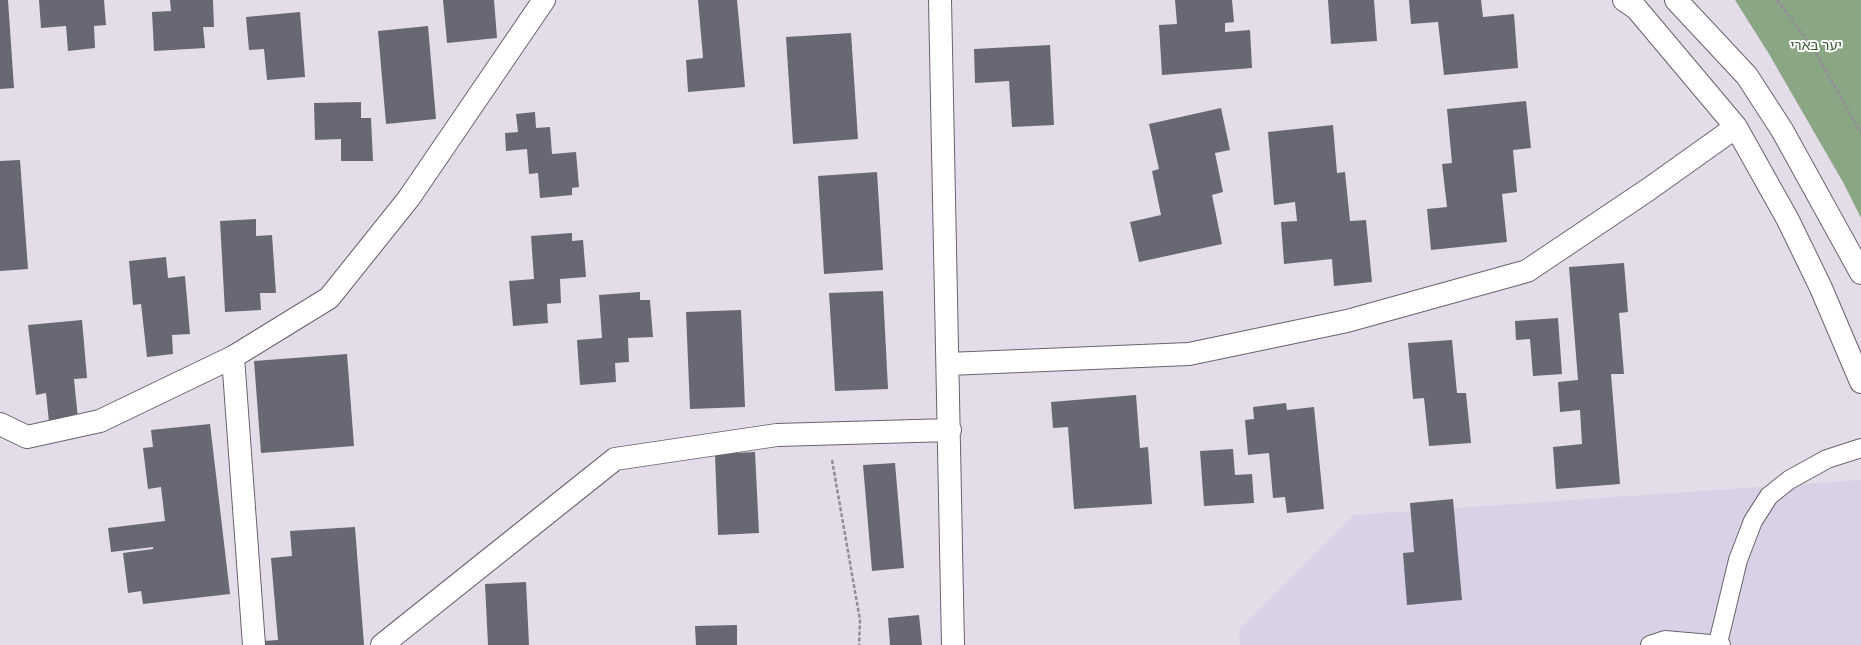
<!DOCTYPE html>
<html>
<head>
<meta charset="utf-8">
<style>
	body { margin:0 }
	canvas { display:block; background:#e4dce9 }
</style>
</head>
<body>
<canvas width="1861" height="645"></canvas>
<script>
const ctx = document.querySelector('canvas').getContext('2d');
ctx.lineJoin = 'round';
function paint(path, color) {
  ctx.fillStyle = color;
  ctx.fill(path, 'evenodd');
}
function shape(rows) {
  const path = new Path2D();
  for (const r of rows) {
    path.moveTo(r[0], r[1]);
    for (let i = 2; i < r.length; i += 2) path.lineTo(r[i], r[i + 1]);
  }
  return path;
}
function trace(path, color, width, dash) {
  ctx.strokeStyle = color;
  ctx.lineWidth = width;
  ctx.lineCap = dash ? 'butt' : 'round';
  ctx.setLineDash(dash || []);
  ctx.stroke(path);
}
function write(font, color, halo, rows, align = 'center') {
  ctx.font = font + ' "Golos Text","Noto Sans Hebrew",sans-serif';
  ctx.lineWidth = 4;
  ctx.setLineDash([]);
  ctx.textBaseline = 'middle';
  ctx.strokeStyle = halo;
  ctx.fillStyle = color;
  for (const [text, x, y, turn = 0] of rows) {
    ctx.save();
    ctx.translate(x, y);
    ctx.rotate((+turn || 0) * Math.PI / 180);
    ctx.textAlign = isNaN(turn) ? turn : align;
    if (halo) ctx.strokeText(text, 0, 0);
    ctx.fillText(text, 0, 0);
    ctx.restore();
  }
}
const industrial = shape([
	[1861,480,1861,645,1240,645,1239,630,1354,515]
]);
const forest = shape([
	[1735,0,1861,0,1861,218,1844,184,1769,54]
]);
const building = shape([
	[0,0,8,0,14,88,0,89],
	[39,0,104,0,106,25,94,26,95,48,68,51,66,26,41,28],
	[170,0,213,0,214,27,203,27,205,48,154,51,152,12,171,11],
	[443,0,494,0,497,38,447,43],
	[698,0,737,0,745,87,688,92,686,60,703,58],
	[1175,0,1232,0,1234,22,1225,23,1225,32,1250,30,1252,68,1162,75,1159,25,1177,24],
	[1328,0,1374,0,1377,41,1331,44],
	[1409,0,1481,0,1483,17,1514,14,1518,68,1444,75,1438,22,1411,24],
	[300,12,305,77,267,80,264,49,249,50,246,17],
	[428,26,436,119,386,124,378,31],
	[851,33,858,139,793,144,786,37],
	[1050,45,1054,125,1012,127,1009,81,975,83,974,49],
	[1526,101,1531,148,1513,150,1517,192,1502,194,1507,242,1431,250,1427,209,1447,207,1442,164,1452,163,1447,109],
	[361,102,361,118,371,118,373,161,341,161,341,139,315,140,314,103],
	[1221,108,1230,150,1215,153,1223,192,1212,195,1222,244,1139,262,1130,222,1161,215,1152,171,1159,169,1149,124],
	[535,112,536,128,550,127,552,154,576,152,579,187,572,188,572,195,540,198,538,173,529,174,527,149,506,151,505,133,518,132,516,114],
	[1333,125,1337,173,1345,172,1350,221,1366,220,1372,282,1334,286,1332,259,1284,264,1281,222,1297,221,1295,202,1274,205,1268,132],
	[20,160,28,269,0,271,0,161],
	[877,172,883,270,824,274,818,176],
	[256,219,256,236,272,235,276,293,260,293,261,310,225,312,220,221],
	[572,233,572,241,583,240,586,277,560,279,561,303,547,304,548,323,513,326,509,281,534,279,531,236],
	[166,257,168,278,185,276,190,334,172,335,173,354,147,357,141,304,133,305,129,261],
	[1624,263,1628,312,1619,313,1624,374,1611,374,1620,484,1556,489,1553,447,1582,444,1580,410,1560,412,1558,382,1578,380,1569,267],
	[883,291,888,389,835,391,829,293],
	[640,292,640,300,650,300,653,337,628,338,629,362,615,363,616,382,580,385,577,340,602,338,599,295],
	[741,310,745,407,690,409,686,312],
	[1558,318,1562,374,1533,376,1530,339,1516,340,1515,321],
	[82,320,87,378,74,379,78,419,49,422,46,393,36,395,28,325],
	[1452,340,1457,393,1466,393,1471,443,1429,446,1424,398,1413,399,1408,343],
	[347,354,354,446,261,453,254,361],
	[1136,395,1140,448,1148,447,1152,504,1074,509,1068,427,1053,428,1051,402],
	[1286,403,1287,410,1314,407,1324,509,1287,513,1285,497,1273,498,1269,453,1248,455,1245,420,1254,419,1253,407],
	[210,424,230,594,143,604,141,591,128,593,123,553,153,549,153,547,111,552,108,528,165,521,161,487,148,489,143,448,153,447,151,430],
	[1233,449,1235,475,1252,474,1254,503,1204,506,1200,451],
	[755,452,759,533,718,535,715,454],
	[895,463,904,568,872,571,863,465],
	[1453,499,1462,600,1407,605,1403,553,1414,552,1410,503],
	[355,527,364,645,262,645,262,641,278,640,271,558,292,556,290,531],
	[526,582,529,645,488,645,485,584],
	[919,615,922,645,890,645,888,618],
	[737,625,737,645,696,645,695,626]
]);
const path = shape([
	[1777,0,1813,48,1861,133],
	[832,460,860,620,859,645]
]);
const lane = shape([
	[1718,643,1738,560,1753,521,1769,496,1789,480,1827,459,1861,448],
	[1650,645,1665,640,1721,645]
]);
const street = shape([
	[940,0,953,645],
	[1624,0,1636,8,1736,127,1788,220,1821,288,1861,382],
	[233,357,254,645],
	[948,364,1189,354,1347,321,1527,271,1649,189,1736,127],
	[0,424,27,437,100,421,233,357,329,298,409,198,544,0],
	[382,645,615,459,777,435,950,430]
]);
const secondary = shape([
	[1676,0,1747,76,1782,130,1861,273]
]);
const parkNames = [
	["יער בארי",1816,46]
];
paint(industrial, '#dbd1e6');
paint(forest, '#8aa685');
paint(building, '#676874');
trace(lane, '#6a636e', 20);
trace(street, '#6a636e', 24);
trace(secondary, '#6a636e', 24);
trace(path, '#938d97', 2.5, [4, 2]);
trace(lane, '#fff', 18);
trace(street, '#fff', 22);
trace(secondary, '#fff', 22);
write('14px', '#345b2d', '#fff', parkNames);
</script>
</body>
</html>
